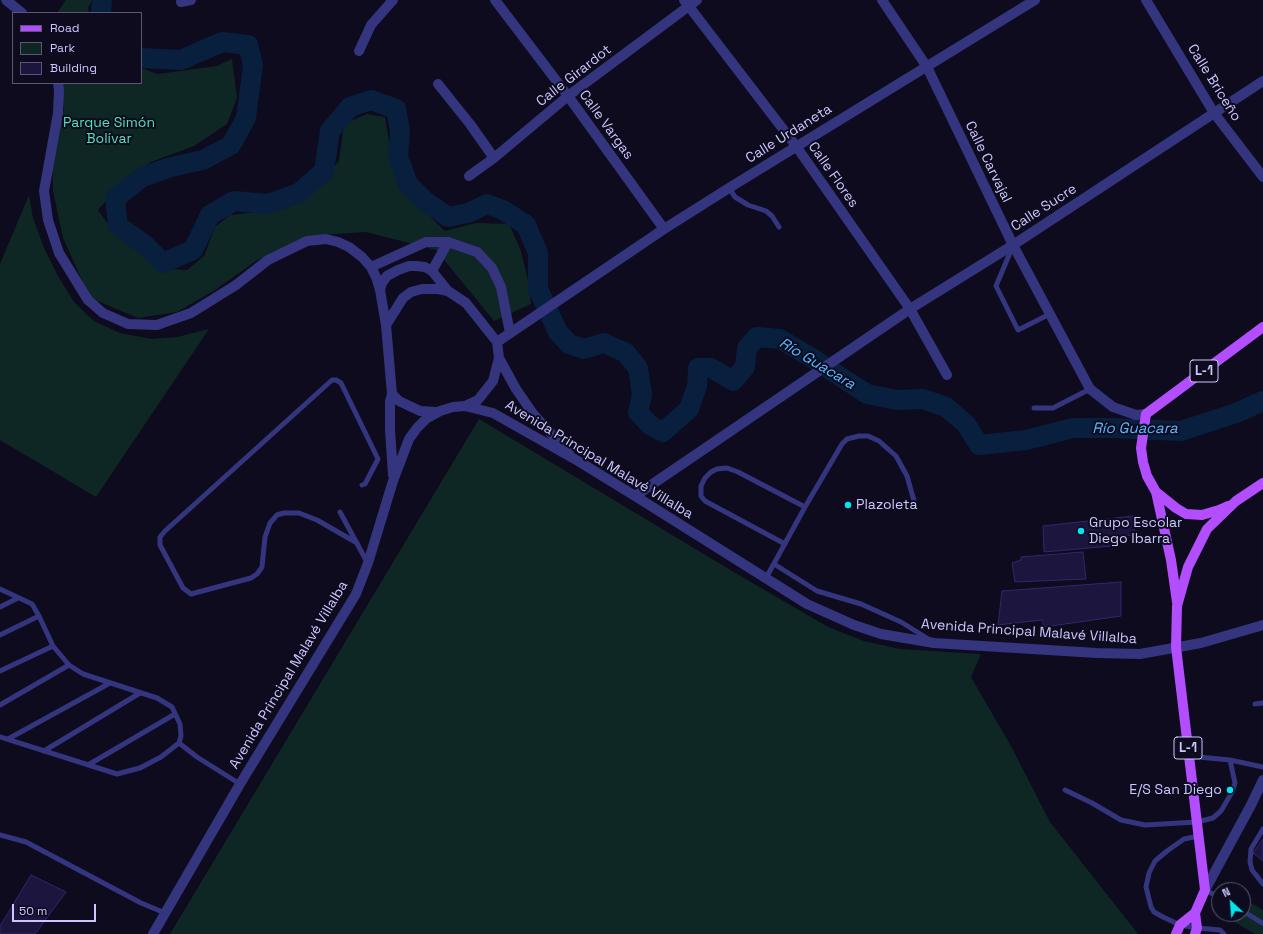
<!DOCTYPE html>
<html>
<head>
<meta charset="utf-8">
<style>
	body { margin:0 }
	#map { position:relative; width:1263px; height:934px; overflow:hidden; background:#0d0b1d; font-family:"Space Grotesk",sans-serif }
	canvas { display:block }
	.legend { position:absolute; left:12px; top:12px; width:130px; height:72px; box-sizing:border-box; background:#0d0b1d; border:1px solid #595677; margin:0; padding:5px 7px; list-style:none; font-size:12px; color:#cbc7ff }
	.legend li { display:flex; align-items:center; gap:8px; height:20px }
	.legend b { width:20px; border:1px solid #595677 }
	.north { position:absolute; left:1211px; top:882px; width:40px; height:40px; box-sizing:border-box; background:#0d0b1d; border:1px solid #595677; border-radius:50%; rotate:334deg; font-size:11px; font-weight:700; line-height:16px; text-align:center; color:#cbc7ff }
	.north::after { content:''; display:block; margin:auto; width:14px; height:18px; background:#00e7f2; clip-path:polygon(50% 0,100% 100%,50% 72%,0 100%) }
	.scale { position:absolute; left:12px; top:904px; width:84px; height:18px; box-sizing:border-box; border:2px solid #cbc7ff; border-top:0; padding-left:5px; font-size:12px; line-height:14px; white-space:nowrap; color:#cbc7ff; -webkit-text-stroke:3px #0d0b1d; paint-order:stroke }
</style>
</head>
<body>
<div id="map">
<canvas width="1263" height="934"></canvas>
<ul class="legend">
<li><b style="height:5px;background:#b34eff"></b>Road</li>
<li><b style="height:11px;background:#0e2725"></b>Park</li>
<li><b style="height:11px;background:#1c163f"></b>Building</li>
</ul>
<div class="north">N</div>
<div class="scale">50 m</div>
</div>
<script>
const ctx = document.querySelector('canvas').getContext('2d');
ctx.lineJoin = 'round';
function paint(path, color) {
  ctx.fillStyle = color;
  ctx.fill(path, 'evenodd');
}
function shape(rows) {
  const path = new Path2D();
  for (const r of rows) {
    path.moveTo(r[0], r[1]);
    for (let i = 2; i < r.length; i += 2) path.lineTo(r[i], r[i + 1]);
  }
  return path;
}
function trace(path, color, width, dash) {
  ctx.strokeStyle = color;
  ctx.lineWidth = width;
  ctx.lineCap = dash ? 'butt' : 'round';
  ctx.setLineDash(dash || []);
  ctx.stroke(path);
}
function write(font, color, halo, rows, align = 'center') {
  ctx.font = font + ' "Space Grotesk",sans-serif';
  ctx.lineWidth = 4;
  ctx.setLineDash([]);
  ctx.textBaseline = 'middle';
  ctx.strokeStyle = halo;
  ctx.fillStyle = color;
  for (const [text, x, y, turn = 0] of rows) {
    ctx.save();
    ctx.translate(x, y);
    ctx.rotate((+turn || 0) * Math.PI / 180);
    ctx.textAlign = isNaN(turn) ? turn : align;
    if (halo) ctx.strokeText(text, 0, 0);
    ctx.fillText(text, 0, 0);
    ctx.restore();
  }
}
const green = shape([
	[66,0,92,0,88,8,89,13,57,13],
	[232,59,237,98,227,124,194,146,151,162,123,181,98,210,110,227,156,268,187,270,204,256,215,227,230,215,284,209,306,199,339,161,344,124,367,114,385,117,392,160,399,187,445,231,476,223,509,224,521,251,529,285,531,304,494,321,436,250,366,232,307,236,256,261,215,290,177,312,138,318,90,298,63,238,53,191,52,160,64,109,60,83,141,83,141,68,158,74,217,66],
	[29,195,33,218,44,248,58,276,74,302,94,321,120,333,152,339,177,337,209,329,96,497,0,440,0,264],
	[479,419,732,571,828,627,864,641,900,649,981,654,971,677,1012,748,1050,822,1138,934,170,934],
	[1243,898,1263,910,1263,934,1255,934,1221,914,1243,914]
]);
const river = shape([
	[101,13,102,0],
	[141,58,181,60,222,42,248,45,253,65,246,118,231,145,203,160,171,167,142,177,115,199,118,226,144,244,163,263,193,250,210,215,234,201,268,204,299,193,324,171,330,131,350,107,371,100,396,109,400,131,398,157,408,184,425,201,448,217,468,213,487,204,503,210,526,225,538,253,538,289,558,332,569,344,584,349,604,343,626,353,638,368,642,395,638,412,650,425,663,432,689,409,697,386,698,368,711,368,733,381,745,367,747,348,757,337,780,339,812,358,867,394,897,400,923,399,946,407,966,424,979,445,1026,440,1073,428,1113,428,1181,431,1236,413,1263,401]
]);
const building = shape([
	[1133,516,1135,535,1112,537,1112,546,1044,552,1043,526,1133,516],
	[1083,552,1086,579,1015,582,1012,563,1021,560,1021,557,1083,552],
	[1121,582,1121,616,1044,627,1042,620,998,625,1002,591,1121,582],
	[1263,839,1263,861,1253,853,1263,839],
	[31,875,66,892,35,934,0,934,0,926,31,875]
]);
const service = shape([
	[729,188,735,197,748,205,766,211,772,216,779,227],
	[1012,248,996,286,1018,330,1050,314],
	[1034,408,1053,408,1090,389],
	[805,507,842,444,847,439,859,436,868,436,879,441,896,456,907,476,916,508],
	[340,512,367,562],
	[357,543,317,520,299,513,284,513,277,515,270,523,265,537,262,567,257,574,251,578,191,594,183,588,160,545,160,537,165,531,332,380,336,380,341,383,378,459,365,484,362,485],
	[774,564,817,591,861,604,901,622,930,640],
	[766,578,805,507,738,472,727,468,717,469,711,472,705,478,701,486,701,496,705,501,785,544],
	[0,589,32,604,39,616,53,646,69,665,83,674,157,698,172,707,180,724,181,736,179,743,161,757,140,768,117,774,0,737],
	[0,607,18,598],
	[0,635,39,616],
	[0,671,53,646],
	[1255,704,1263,703],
	[0,705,69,665],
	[8,739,110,683],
	[179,743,197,757,240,784],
	[44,751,140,693],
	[1188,756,1230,760,1263,767],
	[88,765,175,714],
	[1065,790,1092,803,1121,820,1145,825,1197,822,1213,818,1221,811,1232,792,1235,783,1230,760],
	[1263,829,1251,849,1250,862,1252,870,1263,884],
	[0,835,26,842,141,903,165,913],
	[1199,836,1184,839,1167,851,1155,861,1149,873,1146,887,1151,907,1154,912,1163,917,1180,925,1197,928,1220,930,1224,934],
	[1205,890,1219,897],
	[1243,911,1262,923]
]);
const minor = shape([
	[6,0,22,13],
	[495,0,568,96,664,229],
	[684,0,796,146,910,309,947,375],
	[882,0,927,67,1013,245,1090,389,1113,407,1136,415,1146,414],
	[1146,0,1214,113,1263,177],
	[181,2,191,0],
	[359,51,371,25,393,0],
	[58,83,59,90,58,113,44,191,48,220,59,253,88,300,103,313,128,324,157,325,191,313,236,285,268,260,307,241,326,239,338,242,349,247,362,257,371,267,376,277,380,290,386,325],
	[438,84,470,124,494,158],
	[469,176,494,158,568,96,697,0],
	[371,267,426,242,448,242,477,252,492,268,501,287,510,333],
	[432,271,448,242],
	[380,290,382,283,387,276,398,270,409,266,416,266,425,267,432,271,448,291],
	[497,342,664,229,729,188,1035,0],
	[392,394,399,401,420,411,436,412],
	[465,406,478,400,493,381,499,358],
	[393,475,390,430,390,401,392,394,386,325,403,298,411,292,422,289,438,289,448,291,466,303,497,342,499,358,516,389,534,415,569,453],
	[635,496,910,309,1013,245,1263,81],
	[1205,890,1251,805,1263,780],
	[153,934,240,784,356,594,368,563,393,481,409,439,417,428,427,418,440,411,453,407,465,406,493,413,578,461,635,496,807,604,854,625,881,634,934,643,1097,653,1140,654,1201,643,1263,625]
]);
const primary = shape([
	[1156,492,1176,508,1186,514,1202,515,1219,510,1228,506],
	[1177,602,1171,560,1156,492,1147,476,1143,462,1141,448,1146,414,1263,327],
	[1176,934,1180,925,1195,913],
	[1195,934,1197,928,1195,913,1205,890,1176,647,1177,606,1188,567,1207,529,1236,501,1263,483]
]);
const markers = [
	[848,505,4,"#00e7f2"],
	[1081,531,4,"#00e7f2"],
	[1230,790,4,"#00e7f2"]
];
const shields = [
	[1204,371,28],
	[1188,748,28]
];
const shieldNames = [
	["L-1",1204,371],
	["L-1",1188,748]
];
const streetNames = [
	["Calle Girardot",574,76,-38],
	["Calle Briceño",1214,83,58],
	["Calle Vargas",606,125,54],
	["Calle Urdaneta",789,134,-32],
	["Calle Carvajal",988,162,64],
	["Calle Flores",833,175,55],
	["Calle Sucre",1044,208,-33],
	["Avenida Principal Malavé Villalba",599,460,31],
	["Avenida Principal Malavé Villalba",1029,632,4],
	["Avenida Principal Malavé Villalba",289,675,-59]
];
const parkNames = [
	["Parque Simón",109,123],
	["Bolívar",109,139]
];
const poiNames = [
	["Plazoleta",856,505],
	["Grupo Escolar",1089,523],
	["Diego Ibarra",1089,539],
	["E/S San Diego",1222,790,"right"]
];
const waterNames = [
	["Río Guacara",817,364,31],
	["Río Guacara",1135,429]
];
paint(green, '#0e2725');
trace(river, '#091f3e', 20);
paint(building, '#1c163f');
trace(building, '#31276c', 1);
trace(service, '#34357e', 5);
trace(minor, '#34357e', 10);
trace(primary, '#b34eff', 10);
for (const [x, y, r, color] of markers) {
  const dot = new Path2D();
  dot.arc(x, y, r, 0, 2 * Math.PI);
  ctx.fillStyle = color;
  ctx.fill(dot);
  trace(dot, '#0d0b1d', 1.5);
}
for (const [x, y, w] of shields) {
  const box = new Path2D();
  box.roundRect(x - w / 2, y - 11, w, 22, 3);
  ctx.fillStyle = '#0d0b1d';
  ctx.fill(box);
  trace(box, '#cbc7ff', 1);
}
write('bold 13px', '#cbc7ff', null, shieldNames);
write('14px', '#cbc7ff', '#0d0b1d', streetNames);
write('14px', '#50e2b6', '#0d0b1d', parkNames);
write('14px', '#cbc7ff', '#0d0b1d', poiNames, 'left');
write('italic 15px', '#55b9ff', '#0d0b1d', waterNames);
</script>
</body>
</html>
